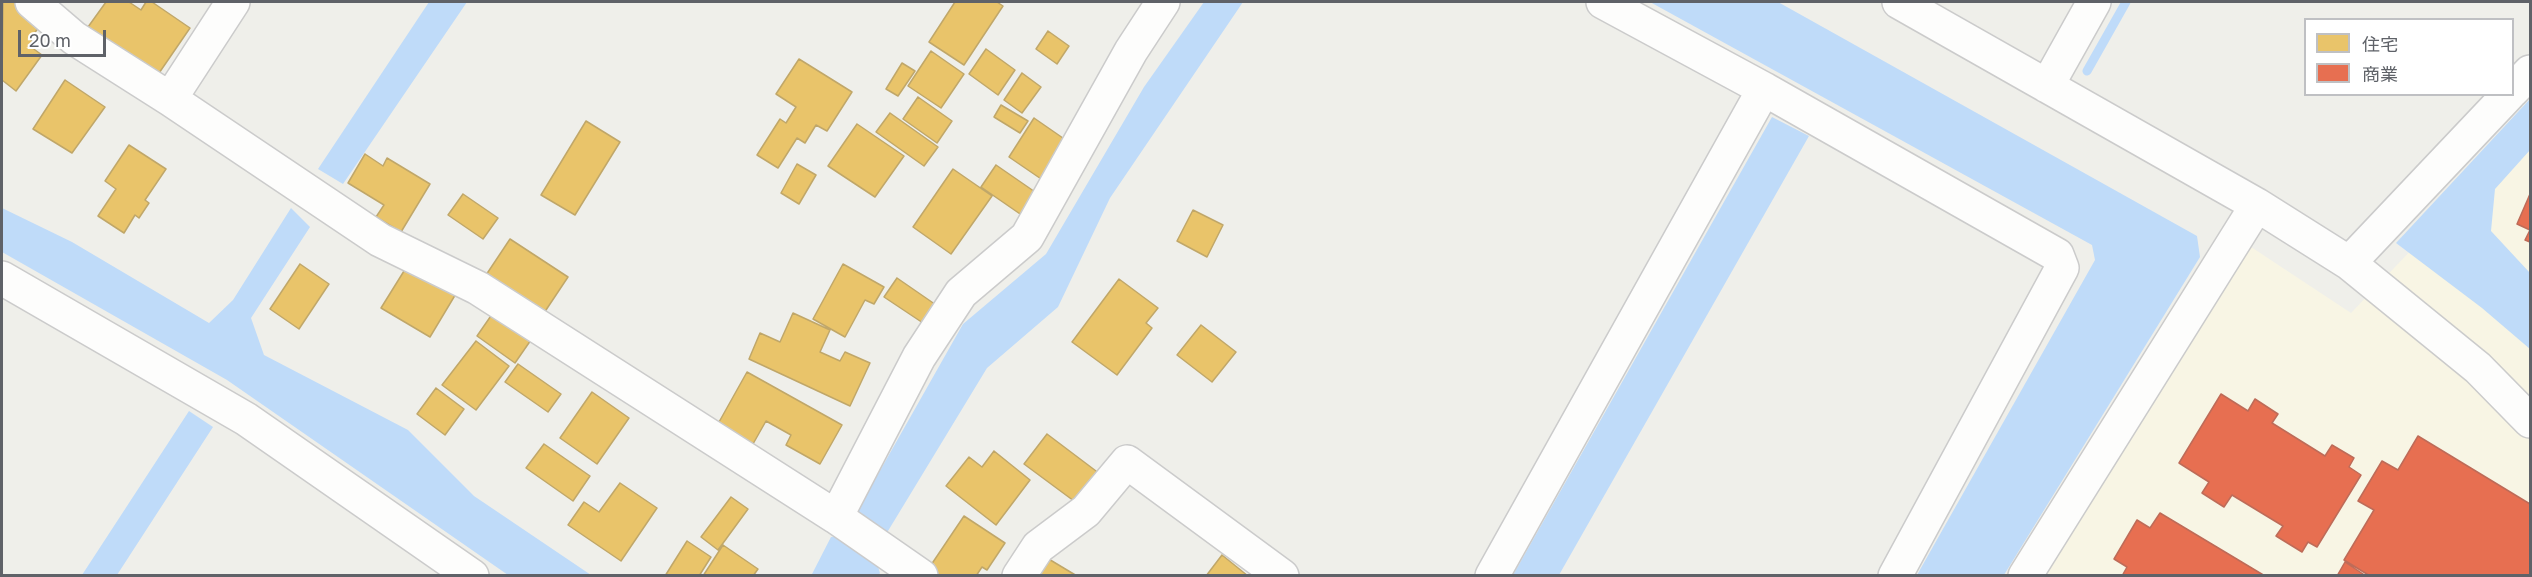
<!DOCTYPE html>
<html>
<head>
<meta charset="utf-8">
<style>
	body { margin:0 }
	#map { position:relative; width:2532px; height:577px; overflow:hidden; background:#efefea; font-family:"Golos Text","Noto Sans JP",sans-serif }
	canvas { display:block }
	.frame { position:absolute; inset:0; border:3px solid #5f6268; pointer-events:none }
	.legend { position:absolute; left:2304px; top:18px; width:210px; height:78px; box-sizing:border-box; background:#fff; border:2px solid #bfc0c3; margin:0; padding:8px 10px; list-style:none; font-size:18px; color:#5f6268 }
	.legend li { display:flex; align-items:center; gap:12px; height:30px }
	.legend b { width:30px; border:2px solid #bfc0c3 }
	.scale { position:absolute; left:18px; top:30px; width:88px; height:27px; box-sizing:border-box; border:3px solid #5f6268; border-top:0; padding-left:8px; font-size:18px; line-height:21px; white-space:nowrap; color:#5f6268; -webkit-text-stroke:4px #fff; paint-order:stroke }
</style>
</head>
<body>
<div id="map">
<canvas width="2532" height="577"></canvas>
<div class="frame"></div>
<ul class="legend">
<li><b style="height:16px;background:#e9c46a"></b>住宅</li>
<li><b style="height:16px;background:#e76f51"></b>商業</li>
</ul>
<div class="scale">20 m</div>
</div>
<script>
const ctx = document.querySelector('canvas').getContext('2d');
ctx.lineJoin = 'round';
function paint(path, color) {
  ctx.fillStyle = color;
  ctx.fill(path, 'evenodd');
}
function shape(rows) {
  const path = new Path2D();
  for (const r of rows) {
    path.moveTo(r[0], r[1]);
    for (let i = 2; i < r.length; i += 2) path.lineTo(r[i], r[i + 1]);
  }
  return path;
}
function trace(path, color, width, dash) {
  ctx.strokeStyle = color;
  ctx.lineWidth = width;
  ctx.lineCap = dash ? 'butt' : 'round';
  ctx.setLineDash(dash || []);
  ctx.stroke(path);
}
const commercial = shape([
	[2530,126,2530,575,2042,576,2245,243,2351,313]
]);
const water = shape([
	[429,2,467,2,343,184,318,169],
	[1204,2,1243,2,1110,198,1058,307,987,368,874,554,880,573,878,576,811,576,831,537,843,536,963,324,1046,254,1144,87],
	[1650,2,1778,2,2197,236,2200,257,2004,575,1917,575,2095,260,2092,245],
	[2530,99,2530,150,2495,189,2491,231,2530,273,2530,349,2482,308,2396,243],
	[1772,117,1809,136,1559,575,1513,575],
	[2,208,72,242,209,323,233,300,291,208,310,227,251,318,264,355,408,430,474,496,591,575,508,575,227,380,2,252],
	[189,411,213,427,117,575,82,575]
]);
const homes = shape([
	[3,2,14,2,42,23,30,39,34,43,31,47,42,55,16,91,2,80,3,2],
	[106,2,129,2,141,10,146,2,152,2,190,28,157,76,88,27,106,2],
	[955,2,997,2,1003,6,964,65,929,42,955,2],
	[1048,31,1069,46,1057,64,1036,49,1048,31],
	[986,49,1015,70,998,95,969,74,986,49],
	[931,51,964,74,941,108,908,86,931,51],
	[799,59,852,92,827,131,816,125,805,143,797,138,778,168,757,155,780,119,786,123,796,107,776,94,799,59],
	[902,63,915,71,898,96,886,89,902,63],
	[1022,73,1041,87,1022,113,1004,100,1022,73],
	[65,80,105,107,72,153,33,129,65,80],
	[918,97,952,121,937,143,903,119,918,97],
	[1001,105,1028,121,1020,133,994,117,1001,105],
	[890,113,938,147,924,166,876,132,890,113],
	[1034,118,1073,145,1047,183,1009,157,1034,118],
	[586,121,620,142,575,215,541,195,586,121],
	[857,124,904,156,875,197,828,166,857,124],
	[129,145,166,169,145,200,149,203,139,218,135,215,124,233,98,216,116,189,105,181,129,145],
	[365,154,383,166,387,158,430,184,401,232,376,217,384,205,348,183,365,154],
	[797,164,816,175,799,204,781,193,797,164],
	[996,165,1038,194,1023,216,981,187,996,165],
	[953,169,992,196,951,254,913,227,953,169],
	[463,194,498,218,483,239,448,215,463,194],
	[1193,210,1223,225,1207,257,1177,241,1193,210],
	[510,239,568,277,544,313,486,275,510,239],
	[409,263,457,292,430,337,381,308,409,263],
	[300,264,329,284,299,329,270,309,300,264],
	[843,264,884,287,874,304,865,300,845,337,813,319,843,264],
	[897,278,939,307,926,325,884,297,897,278],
	[1119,279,1158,308,1146,323,1152,328,1117,375,1072,342,1119,279],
	[495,310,533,337,515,363,477,336,495,310],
	[793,313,830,330,820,352,840,361,845,352,870,363,850,406,749,359,760,333,780,342,793,313],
	[1201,325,1236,352,1212,382,1177,355,1201,325],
	[476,341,509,366,476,410,442,385,476,341],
	[518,364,561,394,548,412,505,382,518,364],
	[747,372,842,425,820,464,786,445,791,435,766,421,749,451,714,431,747,372],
	[436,388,464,409,445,435,417,414,436,388],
	[592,392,629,418,597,464,560,438,592,392],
	[1047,434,1100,474,1078,504,1024,464,1047,434],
	[544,444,590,476,573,501,526,468,544,444],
	[994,451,1030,480,996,525,946,486,969,457,982,467,994,451],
	[620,483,657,508,621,561,568,525,584,502,599,512,620,483],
	[731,497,748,509,718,550,701,537,731,497],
	[964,516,1005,543,987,570,982,567,976,576,940,576,929,568,964,516],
	[687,541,711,557,699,576,665,576,687,541],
	[723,545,758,569,753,576,703,576,723,545],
	[1222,555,1248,576,1206,576,1222,555],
	[1047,558,1077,576,1036,576,1047,558]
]);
const shops = shape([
	[2530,194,2530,242,2525,240,2530,230,2517,224,2530,194],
	[2221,394,2248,411,2255,399,2278,414,2272,423,2325,456,2332,445,2354,458,2349,467,2361,475,2317,547,2308,542,2302,552,2276,536,2283,526,2232,495,2224,507,2202,493,2209,482,2179,463,2221,394],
	[2418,436,2530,504,2530,576,2370,576,2344,560,2374,510,2358,501,2382,461,2398,470,2418,436],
	[2160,513,2265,576,2122,576,2127,567,2114,559,2137,520,2150,528,2160,513],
	[2345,562,2366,576,2337,576,2345,562]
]);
const stream = shape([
	[2087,71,2126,2]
]);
const minor = shape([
	[32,2,74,38,170,99,380,240,478,288,836,517,921,576],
	[1899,2,2257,205,2349,263,2478,368,2530,421],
	[2047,86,2094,2],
	[1764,89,2057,255,2062,268,1895,576],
	[2512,91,2530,72],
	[170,99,233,2],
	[2349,263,2509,94],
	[2,278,246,419,472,576],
	[836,517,919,357,961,293,1027,237,1131,51,1163,2],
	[1019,576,1038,547,1086,511,1127,462,1282,576],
	[1492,576,1764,89,1603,2],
	[2025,576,2257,205]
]);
paint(commercial, '#f8f5e4');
paint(water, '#bfdbf9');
paint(homes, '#e9c46a');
trace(homes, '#c0a769', 1.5);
paint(shops, '#e76f51');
trace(shops, '#be6b58', 1.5);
trace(stream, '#bfdbf9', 9);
trace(minor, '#cbcbcb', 36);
trace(minor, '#fdfdfc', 33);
</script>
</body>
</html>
